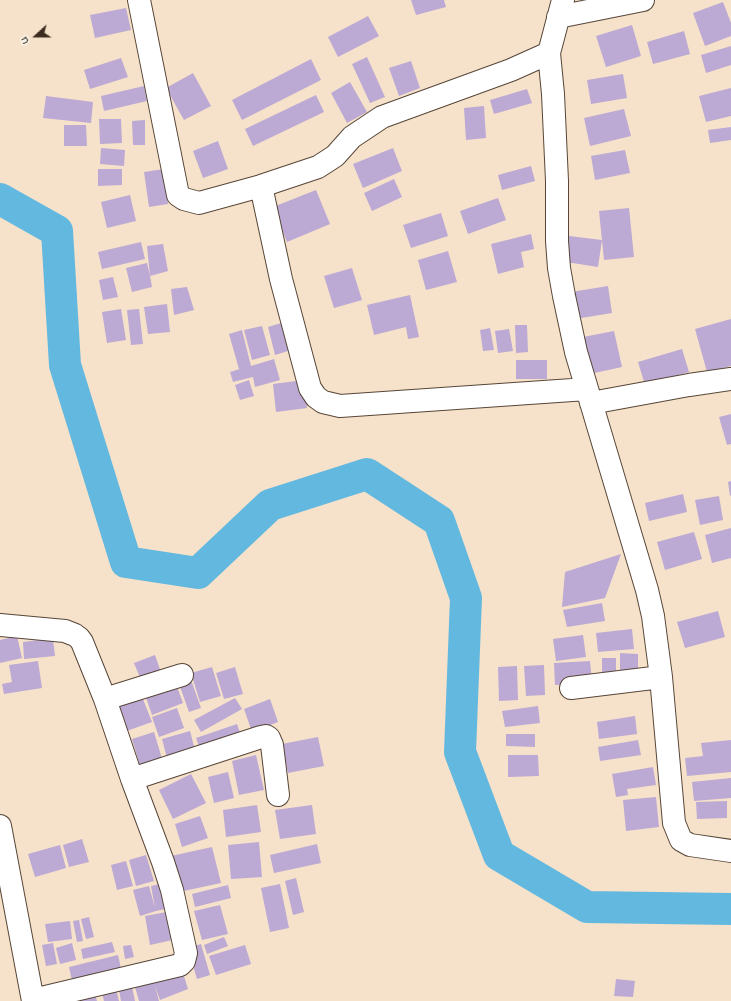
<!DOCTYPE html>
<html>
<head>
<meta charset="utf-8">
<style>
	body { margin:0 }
	#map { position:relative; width:731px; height:1001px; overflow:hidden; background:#f6e2ca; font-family:"Indie Flower",sans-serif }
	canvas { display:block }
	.north { position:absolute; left:16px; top:16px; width:40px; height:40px; -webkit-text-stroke:3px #fbf7ec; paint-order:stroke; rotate:249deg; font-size:11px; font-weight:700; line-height:16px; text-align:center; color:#3b2a1e }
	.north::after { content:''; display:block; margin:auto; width:14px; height:18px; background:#3b2a1e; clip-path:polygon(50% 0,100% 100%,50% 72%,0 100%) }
</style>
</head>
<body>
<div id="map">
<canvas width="731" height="1001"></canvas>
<div class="north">U</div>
</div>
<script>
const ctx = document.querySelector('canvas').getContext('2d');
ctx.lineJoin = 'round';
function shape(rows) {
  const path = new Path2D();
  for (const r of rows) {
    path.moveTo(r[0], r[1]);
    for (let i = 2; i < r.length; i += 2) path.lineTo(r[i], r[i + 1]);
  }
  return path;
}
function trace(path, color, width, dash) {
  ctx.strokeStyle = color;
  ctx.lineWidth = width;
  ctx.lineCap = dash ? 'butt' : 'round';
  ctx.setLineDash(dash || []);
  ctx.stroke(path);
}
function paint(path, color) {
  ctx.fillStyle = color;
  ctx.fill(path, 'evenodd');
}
const river = shape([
	[0,199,57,231,65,365,126,562,198,573,270,505,367,474,439,521,466,598,460,752,499,855,587,907,731,909]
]);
const building = shape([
	[411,0,444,0,446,7,416,15],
	[723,2,731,23,731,36,705,46,693,13],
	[126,8,131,30,95,38,90,15],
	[368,16,379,36,338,57,328,37],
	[632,25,641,56,606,67,596,36],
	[684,31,690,54,653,64,647,42],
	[731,46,731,65,706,73,701,55],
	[367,57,385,97,370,103,352,64],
	[121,58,128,77,90,89,84,70],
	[311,59,321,80,242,120,232,100],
	[411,61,420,88,399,96,389,68],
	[193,73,211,106,184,120,166,88],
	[623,74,627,98,591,104,587,80],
	[350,82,367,112,347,123,331,93],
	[144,86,147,101,104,111,101,96],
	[731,88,731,116,706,122,699,96],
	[527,89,532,103,494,114,490,100],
	[316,95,324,112,253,146,245,129],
	[46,96,93,102,91,123,43,118],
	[484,106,486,138,466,140,464,108],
	[624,109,631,136,590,146,584,118],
	[99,119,121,119,122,143,100,144],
	[145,120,145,145,133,145,132,121],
	[64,125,86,125,87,146,64,146],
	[731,127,731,140,710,143,708,130],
	[218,141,228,169,203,178,193,151],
	[101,148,125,150,124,166,100,164],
	[393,148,402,171,363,188,353,164],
	[625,150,630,173,595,180,591,156],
	[531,166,535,181,502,190,498,175],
	[98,169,122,169,122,185,98,186],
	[164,169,168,204,149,207,144,172],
	[394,179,402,197,372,211,364,193],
	[316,190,330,224,287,242,273,207],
	[130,195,136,221,107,228,101,202],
	[498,198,506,220,468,234,460,211],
	[629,208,634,257,604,260,599,211],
	[441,213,448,236,411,248,403,225],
	[531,234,534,249,521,252,524,267,498,274,491,244],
	[569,236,602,240,598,267,566,262],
	[141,242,145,259,102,269,98,252],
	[163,244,168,271,150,276,152,287,132,292,126,268,147,263,150,276,147,246],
	[448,251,457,282,426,290,418,260],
	[352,268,362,300,334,308,324,276],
	[113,277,118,297,103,300,99,280],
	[608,286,612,313,575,319,571,292],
	[187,287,194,310,174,315,171,289],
	[410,295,419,337,408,339,406,327,374,335,367,305],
	[167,304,170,332,148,334,144,307],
	[121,309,126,340,107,343,102,312],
	[139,309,143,344,131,345,127,310],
	[731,319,731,366,707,372,695,329],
	[281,323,288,351,275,355,268,327],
	[515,325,527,325,528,352,516,353],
	[262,326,270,355,252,360,244,330],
	[490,328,494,350,483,351,480,330],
	[509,329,513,351,498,353,495,331],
	[242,330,251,366,274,359,280,380,255,387,253,377,233,382,230,372,243,368,239,369,229,334],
	[614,331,622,367,585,375,578,338],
	[682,349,689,372,645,385,638,362],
	[516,360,547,360,547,379,516,379],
	[249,380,254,396,240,400,235,385],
	[304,380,307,408,276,412,273,384],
	[731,414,731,444,727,445,719,417],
	[731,481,731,495,730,496,728,482],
	[683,494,687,512,649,521,645,503],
	[719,496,723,520,700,525,695,500],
	[731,528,731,558,712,563,705,535],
	[694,532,702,559,665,570,657,542],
	[621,554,605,598,562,607,565,572],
	[602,603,605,621,567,627,563,610],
	[718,611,725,637,685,648,677,622],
	[632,629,634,649,598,652,596,633],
	[52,631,55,656,24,659,23,642,39,640,38,632],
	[583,635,586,657,556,661,553,639],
	[17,636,22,658,0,663,0,640],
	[620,653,638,654,638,675,620,675],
	[155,655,163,678,143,685,134,663],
	[602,658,616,658,616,677,602,677],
	[38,661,42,688,4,694,2,684,12,682,9,665],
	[590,661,592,682,555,685,554,663],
	[544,665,545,695,526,696,524,666],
	[517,666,518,700,499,701,498,667],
	[212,667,221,696,200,702,191,673],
	[235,667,243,694,224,699,216,673],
	[190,677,201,708,189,712,178,681],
	[175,681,183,703,152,715,144,692],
	[141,694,152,722,121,733,110,705],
	[235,698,242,709,201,732,194,720],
	[270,699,278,722,252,732,244,709],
	[538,706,540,723,505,727,502,711],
	[177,708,184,728,159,737,152,717],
	[635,716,637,734,599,739,597,722],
	[237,724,243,741,202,755,196,738],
	[190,731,196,754,168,762,162,739],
	[154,732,163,762,141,769,132,739],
	[506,734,535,734,535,747,506,746],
	[318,737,324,766,288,773,282,744],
	[638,740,641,755,600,761,598,747],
	[731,740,731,772,687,776,685,758,703,756,701,743],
	[256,755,264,790,239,795,232,761],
	[508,755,538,755,539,776,508,777],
	[653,767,656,785,627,789,628,795,616,797,612,774],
	[228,772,234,798,214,803,208,777],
	[191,774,206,803,173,819,159,790],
	[731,778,731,798,694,801,692,782],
	[656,797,659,827,626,831,623,800],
	[727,801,727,818,697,819,696,802],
	[257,805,261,832,226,837,223,810],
	[312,805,316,834,280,839,275,810],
	[200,816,208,838,182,847,175,824],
	[82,839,89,862,69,867,63,845],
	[259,842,262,877,231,879,228,845],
	[317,844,321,863,274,873,270,855],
	[60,845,66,868,35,877,28,854],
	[212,847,221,883,179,892,171,856],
	[146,855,154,881,136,886,129,860],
	[126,861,133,886,117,890,111,865],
	[296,878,304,912,293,915,285,881],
	[165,883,170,908,156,911,140,916,133,890,149,886,155,908,151,886],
	[280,884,289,928,270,932,261,888],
	[228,885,231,898,195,907,192,894],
	[220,905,228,934,202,940,194,911],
	[172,911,177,939,150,945,145,916],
	[89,917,94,937,86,939,81,919],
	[79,920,83,941,77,942,73,921],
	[70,921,72,939,48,942,45,924],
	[224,937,228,946,207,954,204,945],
	[112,942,115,952,83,959,81,949],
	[53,943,57,964,46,966,42,945],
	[72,943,76,960,60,964,56,948],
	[201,944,210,975,197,979,188,948],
	[131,945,134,957,125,959,123,946],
	[245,945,251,964,216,975,209,956],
	[118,955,122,973,73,985,69,967],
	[183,973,188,989,160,1000,155,986,159,1001,139,1001,135,987],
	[616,979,635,981,633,997,614,996],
	[93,987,97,1001,72,1001],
	[132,987,135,1001,121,1001,119,990],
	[116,989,119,1001,104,1001,102,993]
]);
const minor = shape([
	[139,0,178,195,184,199,199,203,261,186,318,167,335,156,352,137,382,117,511,70,549,53],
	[563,0,549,53,553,94,557,181,557,241,559,268,564,296,576,352,647,590,653,616,661,677,674,823,681,840,690,845,731,851],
	[558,17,643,0],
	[261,186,281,279,310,388,316,397,323,402,340,406,587,389],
	[591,403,689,385,731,379],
	[0,625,65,631,75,635,79,638,82,642,105,699,132,779,163,862,172,890,186,953,184,961,180,965,33,1000],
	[571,688,661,677],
	[105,699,182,675],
	[132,779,261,737,266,736,269,738,272,745,278,795],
	[0,826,33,1001]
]);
trace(river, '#63b8df', 32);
paint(building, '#bca9d4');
trace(minor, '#574638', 24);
trace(minor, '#fff', 22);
</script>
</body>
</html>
